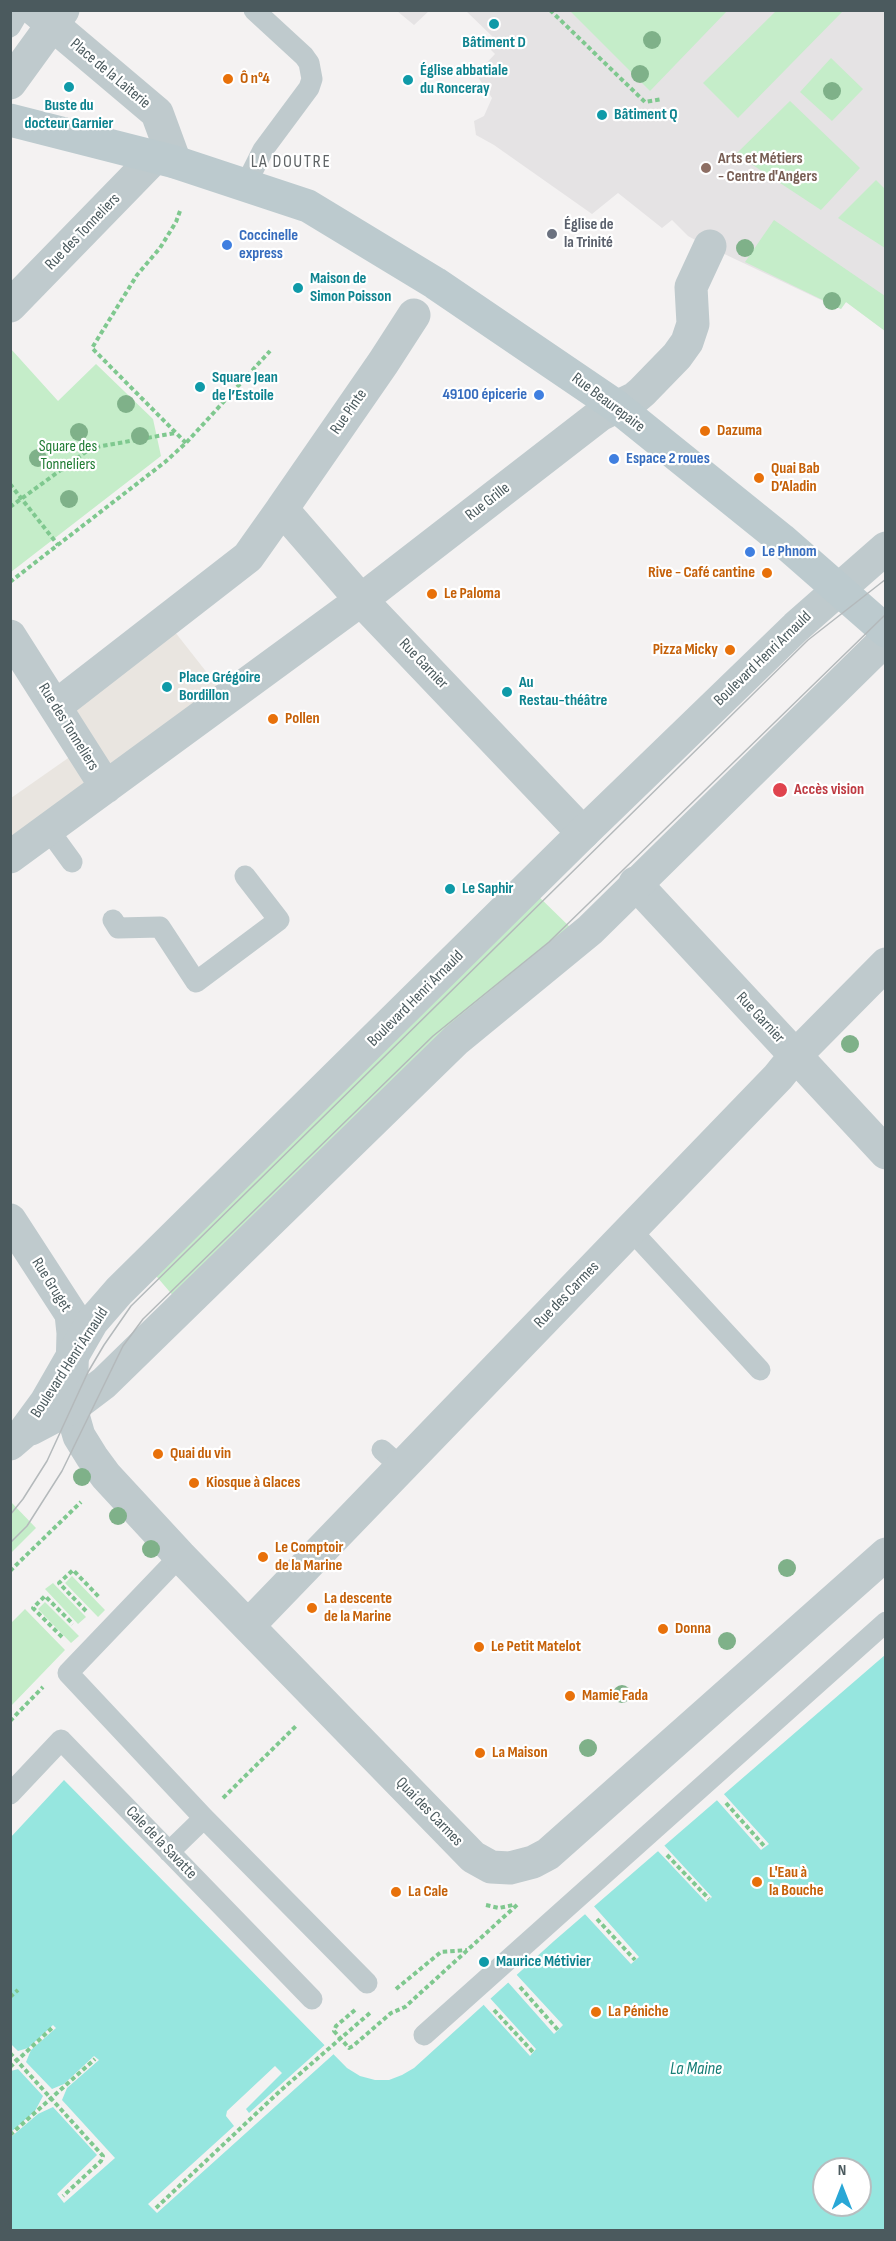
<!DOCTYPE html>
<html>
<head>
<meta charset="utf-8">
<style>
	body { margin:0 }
	#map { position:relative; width:896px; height:2241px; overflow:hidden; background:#f4f2f2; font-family:"Sofia Sans Condensed",sans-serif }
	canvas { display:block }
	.frame { position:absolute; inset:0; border:12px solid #4b5a5e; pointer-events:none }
	.north { position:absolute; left:812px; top:2157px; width:60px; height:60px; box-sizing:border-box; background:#fff; border:2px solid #b7bdbf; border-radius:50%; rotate:0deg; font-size:16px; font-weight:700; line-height:24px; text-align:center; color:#4b5a5e }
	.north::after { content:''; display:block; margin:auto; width:21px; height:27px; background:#29a7d6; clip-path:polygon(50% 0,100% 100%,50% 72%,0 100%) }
</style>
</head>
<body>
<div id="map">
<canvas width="896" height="2241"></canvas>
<div class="frame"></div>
<div class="north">N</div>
</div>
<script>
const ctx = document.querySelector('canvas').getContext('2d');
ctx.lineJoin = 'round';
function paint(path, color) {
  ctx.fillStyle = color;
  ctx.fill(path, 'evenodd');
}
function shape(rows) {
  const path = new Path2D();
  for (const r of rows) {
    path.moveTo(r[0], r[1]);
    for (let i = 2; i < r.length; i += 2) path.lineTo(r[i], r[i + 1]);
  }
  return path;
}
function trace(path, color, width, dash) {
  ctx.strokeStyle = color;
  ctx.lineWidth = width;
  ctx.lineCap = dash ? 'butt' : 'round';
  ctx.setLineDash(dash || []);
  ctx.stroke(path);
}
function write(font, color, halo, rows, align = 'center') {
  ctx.font = font + ' "Sofia Sans Condensed",sans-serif';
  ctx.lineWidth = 4.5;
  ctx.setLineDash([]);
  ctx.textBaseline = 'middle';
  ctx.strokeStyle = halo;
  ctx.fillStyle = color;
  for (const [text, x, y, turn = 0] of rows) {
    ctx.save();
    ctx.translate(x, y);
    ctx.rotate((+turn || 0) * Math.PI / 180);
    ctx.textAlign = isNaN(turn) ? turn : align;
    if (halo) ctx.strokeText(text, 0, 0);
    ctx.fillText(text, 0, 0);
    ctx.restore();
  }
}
const commercial = shape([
	[175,632,219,688,11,842,11,798,94,740,72,709]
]);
const education = shape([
	[397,11,429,11,414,25],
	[466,11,885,11,885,331,846,302,841,309,819,299,697,241,688,236,672,220,662,228,618,193,592,214,494,145,476,135,474,121,484,116,492,98,476,74,495,54,487,46,494,38]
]);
const green = shape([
	[570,11,727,11,650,91],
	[776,11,843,11,738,118,703,83],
	[831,58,863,89,832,121,800,92],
	[790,101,860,168,821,210,736,154],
	[876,180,885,189,885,248,838,218],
	[774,220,885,296,885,331,846,302,841,309,745,262],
	[11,349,58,401,96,364,153,419,161,456,11,572],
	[534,892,574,931,175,1298,151,1270],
	[11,1502,36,1528,11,1553],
	[72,1576,105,1610,98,1617,65,1583],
	[53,1583,86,1617,78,1624,45,1589],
	[45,1602,79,1636,71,1643,38,1609],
	[25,1609,65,1650,11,1706,11,1623]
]);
const water = shape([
	[885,1655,885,2230,11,2230,10,1838,64,1780,347,2068,360,2076,375,2080,389,2080,402,2075,414,2068,554,1941],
	[824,2169,860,2169,860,2205,824,2205]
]);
const pier = shape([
	[722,1792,769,1844,761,1850,715,1798],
	[662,1843,712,1897,706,1902,656,1849],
	[592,1904,639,1957,631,1964,583,1912],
	[515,1973,563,2025,554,2034,506,1980],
	[489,1997,536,2049,530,2056,482,2003],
	[53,2025,56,2028,31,2050,26,2062,52,2089,64,2084,94,2056,99,2060,67,2088,62,2100,115,2158,64,2203,57,2194,97,2155,53,2107,38,2114,11,2137,11,2132,35,2111,43,2096,18,2069,11,2071,11,2044,18,2051,28,2048],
	[327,2043,336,2052,157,2213,148,2204,234,2126,226,2116,227,2111,275,2066,282,2073,246,2109,249,2113]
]);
const path = shape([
	[550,10,645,102,662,99],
	[180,211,176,222,160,248,137,275,92,348,186,443],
	[10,484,58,545],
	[10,507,91,448,175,433],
	[10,582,165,462,186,443,270,351],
	[10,1571,81,1502],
	[86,1611,59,1583,73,1570,99,1597],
	[62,1637,33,1608,45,1596,73,1624],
	[10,1721,43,1687],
	[223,1798,297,1725],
	[726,1803,765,1847],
	[667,1855,709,1899],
	[486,1905,499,1908,513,1905],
	[597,1919,635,1960],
	[520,1987,558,2030],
	[396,1989,441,1952,467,1950],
	[10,1997,18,1990],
	[355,2010,336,2026,334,2031,349,2048,353,2046,391,2013,405,2007,518,1904],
	[494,2010,533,2052],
	[10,2053,103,2156,101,2161,63,2196],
	[10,2067,52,2028],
	[10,2135,95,2059],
	[156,2208,280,2091,371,2012]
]);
const service = shape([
	[10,27,20,10],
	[245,186,263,150,309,88,312,79,309,63,304,56,254,10],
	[48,829,72,862],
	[113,920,118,928,160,927,196,982,279,920,245,876],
	[630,1229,760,1370],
	[382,1450,401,1467],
	[180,1556,68,1673,204,1818,367,1983],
	[10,1794,61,1740,312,1999],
	[169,1852,204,1818],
	[424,2035,886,1622]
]);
const minor = shape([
	[35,10,157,113,175,162],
	[10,83,63,10],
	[10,306,155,157],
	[282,509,383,363,414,315],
	[10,636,106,787],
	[56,706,248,557,282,509,361,600,583,833],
	[10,857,361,600,600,415,635,398,642,392,677,356,687,342,693,324,691,287,710,246],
	[635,883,886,1153],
	[10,1220,71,1314,73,1333,71,1408,79,1436,92,1457,106,1476,180,1556,248,1626,473,1857,491,1867,510,1868,533,1862,548,1854,886,1554],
	[248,1626,778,1077,795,1056,886,964]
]);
const tertiary = shape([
	[31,1429,71,1408,104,1383,456,1040,590,930,886,639],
	[10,1444,24,1432,46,1402,92,1322,119,1291,583,833,796,627,886,548]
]);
const secondary = shape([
	[10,120,175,162,308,206,435,283,616,406,781,539,886,631]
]);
const tram = shape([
	[10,1515,23,1499,47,1461,88,1372,104,1345,131,1306,808,640,886,579],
	[10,1543,27,1526,62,1471,123,1346,143,1319,433,1036,549,942,886,614]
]);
const trees = [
	[652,40],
	[640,74],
	[832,91],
	[745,248],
	[832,301],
	[126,404],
	[79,432],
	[140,436],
	[38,458],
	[69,499],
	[850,1044],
	[82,1477],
	[118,1516],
	[151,1549],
	[787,1568],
	[727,1641],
	[622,1694],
	[588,1748]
];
const markers = [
	[494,24,6,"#0f9aa8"],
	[228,79,6,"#e8710a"],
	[408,80,6,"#0f9aa8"],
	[69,87,6,"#0f9aa8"],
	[602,115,6,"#0f9aa8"],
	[706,168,6,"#8d6e63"],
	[552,234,6,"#6b7280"],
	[227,245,6,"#3f7fe0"],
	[298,288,6,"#0f9aa8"],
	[200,387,6,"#0f9aa8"],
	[539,395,6,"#3f7fe0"],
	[705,431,6,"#e8710a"],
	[614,459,6,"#3f7fe0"],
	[759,478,6,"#e8710a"],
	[750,552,6,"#3f7fe0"],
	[767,573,6,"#e8710a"],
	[432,594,6,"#e8710a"],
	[730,650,6,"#e8710a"],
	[167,687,6,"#0f9aa8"],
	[507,692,6,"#0f9aa8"],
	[273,719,6,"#e8710a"],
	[780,790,8,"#e0444e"],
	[450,889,6,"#0f9aa8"],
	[158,1454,6,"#e8710a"],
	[194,1483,6,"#e8710a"],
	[263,1557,6,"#e8710a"],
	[312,1608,6,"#e8710a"],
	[663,1629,6,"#e8710a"],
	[479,1647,6,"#e8710a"],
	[570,1696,6,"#e8710a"],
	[480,1753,6,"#e8710a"],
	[757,1882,6,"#e8710a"],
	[396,1892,6,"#e8710a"],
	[484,1962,6,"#0f9aa8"],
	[596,2012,6,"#e8710a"]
];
const cultureNames = [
	["Bâtiment D",494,43,"center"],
	["Église abbatiale",420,71],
	["du Ronceray",420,89],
	["Buste du",69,106,"center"],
	["docteur Garnier",69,124,"center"],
	["Bâtiment Q",614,115],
	["Maison de",310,279],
	["Simon Poisson",310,297],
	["Square Jean",212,378],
	["de l’Estoile",212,396],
	["Place Grégoire",179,678],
	["Bordillon",179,696],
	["Au",519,683],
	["Restau-théâtre",519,701],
	["Le Saphir",462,889],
	["Maurice Métivier",496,1962]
];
const streetNames = [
	["Place de la Laiterie",110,74,40],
	["Rue des Tonneliers",83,232,-46],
	["Rue Beaurepaire",608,403,37],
	["Rue Pinte",349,412,-55],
	["Rue Grille",488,502,-38],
	["Boulevard Henri Arnauld",763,659,-44],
	["Rue Garnier",423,664,46],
	["Rue des Tonneliers",68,727,58],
	["Boulevard Henri Arnauld",416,999,-45],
	["Rue Garnier",760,1018,47],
	["Rue Gruget",51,1285,58],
	["Rue des Carmes",567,1295,-46],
	["Boulevard Henri Arnauld",70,1363,-57],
	["Quai des Carmes",429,1812,46],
	["Cale de la Savatte",161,1843,46]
];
const foodNames = [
	["Ô n°4",240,79],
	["Dazuma",717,431],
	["Quai Bab",771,469],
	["D’Aladin",771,487],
	["Rive - Café cantine",755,573,"right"],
	["Le Paloma",444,594],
	["Pizza Micky",718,650,"right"],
	["Pollen",285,719],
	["Quai du vin",170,1454],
	["Kiosque à Glaces",206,1483],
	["Le Comptoir",275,1548],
	["de la Marine",275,1566],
	["La descente",324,1599],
	["de la Marine",324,1617],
	["Donna",675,1629],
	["Le Petit Matelot",491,1647],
	["Mamie Fada",582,1696],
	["La Maison",492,1753],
	["L'Eau à",769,1873],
	["la Bouche",769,1891],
	["La Cale",408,1892],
	["La Péniche",608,2012]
];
const educationNames = [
	["Arts et Métiers",718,159],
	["- Centre d'Angers",718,177]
];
const worshipNames = [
	["Église de",564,225],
	["la Trinité",564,243]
];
const shopNames = [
	["Coccinelle",239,236],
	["express",239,254],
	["49100 épicerie",527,395,"right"],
	["Espace 2 roues",626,459],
	["Le Phnom",762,552]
];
const parkNames = [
	["Square des",68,447],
	["Tonneliers",68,465]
];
const healthNames = [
	["Accès vision",794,790]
];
const neighbourhoodNames = [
	["LA DOUTRE",291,162]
];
const waterNames = [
	["La Maine",696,2069]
];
paint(commercial, '#e9e5e0');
paint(education, '#e5e3e4');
paint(green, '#c5edc9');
paint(water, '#96e6df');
paint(pier, '#f4f2f2');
trace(path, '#7fc88f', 4, [4.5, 3]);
trace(service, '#bfcacd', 21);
trace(minor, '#bfcacd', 33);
trace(tertiary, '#bfcacd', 33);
trace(secondary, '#bccace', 33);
trace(tram, '#b4b9bb', 1.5);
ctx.fillStyle = '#7fb189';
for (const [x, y] of trees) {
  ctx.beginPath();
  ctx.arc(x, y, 9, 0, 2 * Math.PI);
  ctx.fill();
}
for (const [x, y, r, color] of markers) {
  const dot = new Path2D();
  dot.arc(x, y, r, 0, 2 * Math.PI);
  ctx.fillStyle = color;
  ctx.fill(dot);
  trace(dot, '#fff', 2);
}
write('bold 16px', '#0d838f', '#fff', cultureNames, 'left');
write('16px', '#4b5a5e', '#fff', streetNames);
write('bold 16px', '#c56008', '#fff', foodNames, 'left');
write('bold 16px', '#785e54', '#fff', educationNames, 'left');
write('bold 16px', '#5b616d', '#fff', worshipNames, 'left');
write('bold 16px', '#366cbe', '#fff', shopNames, 'left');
write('16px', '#207b33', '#fff', parkNames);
write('bold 16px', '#be3a42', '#fff', healthNames, 'left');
ctx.letterSpacing = '1.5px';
write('18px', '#5f6466', '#fff', neighbourhoodNames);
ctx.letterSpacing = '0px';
write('italic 18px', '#177e76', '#fff', waterNames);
</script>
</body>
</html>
